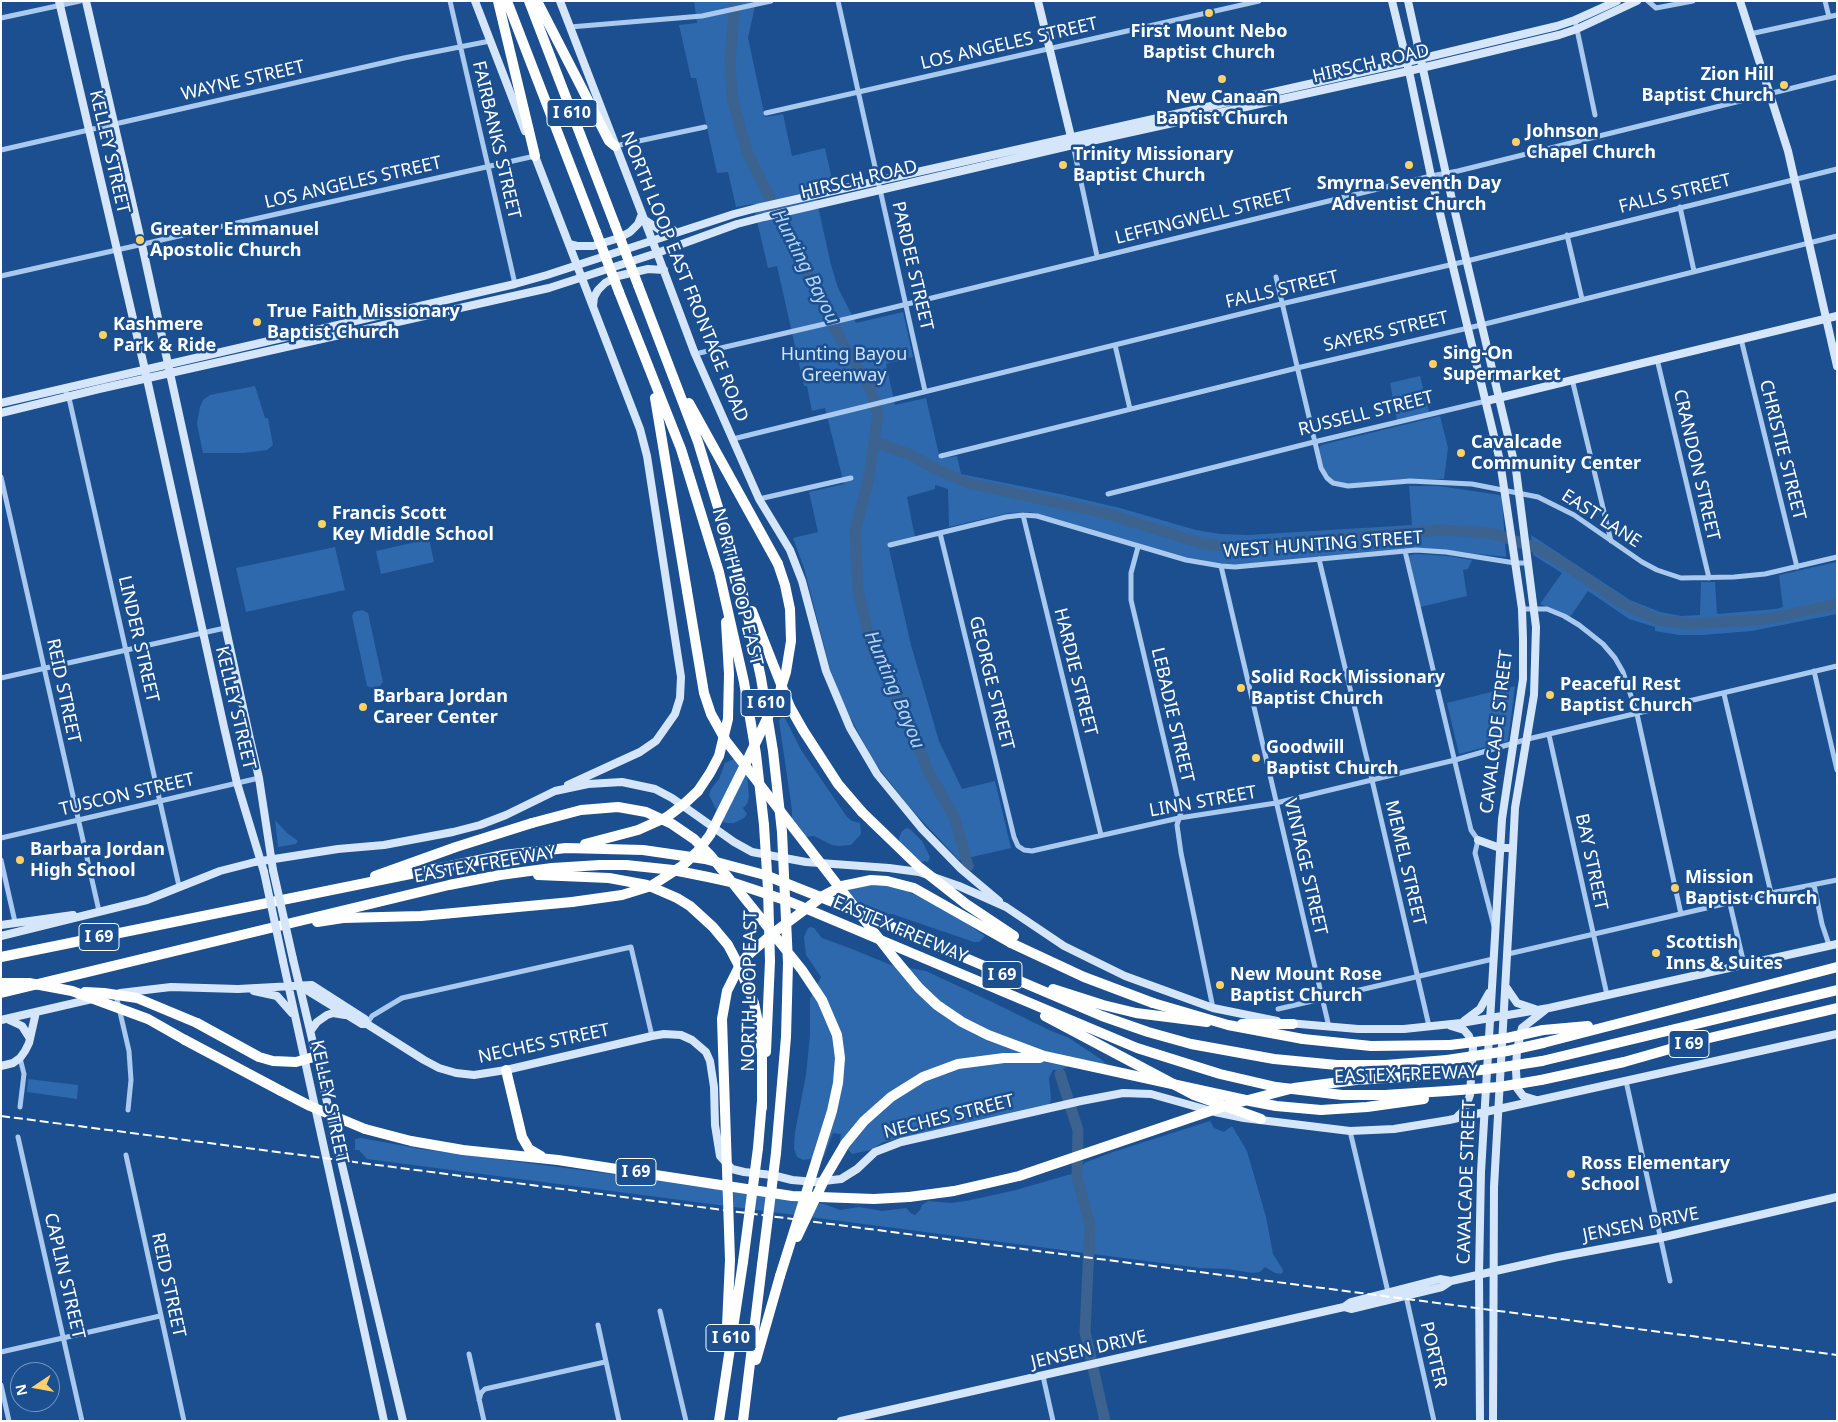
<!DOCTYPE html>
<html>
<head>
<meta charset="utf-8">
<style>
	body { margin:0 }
	#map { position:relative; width:1838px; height:1422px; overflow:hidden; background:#1b4f8f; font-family:"Noto Sans",sans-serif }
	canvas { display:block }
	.frame { position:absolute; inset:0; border:2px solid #fff; pointer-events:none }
	.north { position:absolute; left:10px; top:1362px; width:50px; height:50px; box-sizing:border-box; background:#1b4f8f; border:1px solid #7695bc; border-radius:50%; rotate:258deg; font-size:14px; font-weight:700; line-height:20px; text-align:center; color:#fff }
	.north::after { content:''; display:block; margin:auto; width:18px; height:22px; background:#ffd166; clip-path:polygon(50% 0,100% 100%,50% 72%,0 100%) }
</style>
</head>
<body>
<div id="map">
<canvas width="1838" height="1422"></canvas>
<div class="frame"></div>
<div class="north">N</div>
</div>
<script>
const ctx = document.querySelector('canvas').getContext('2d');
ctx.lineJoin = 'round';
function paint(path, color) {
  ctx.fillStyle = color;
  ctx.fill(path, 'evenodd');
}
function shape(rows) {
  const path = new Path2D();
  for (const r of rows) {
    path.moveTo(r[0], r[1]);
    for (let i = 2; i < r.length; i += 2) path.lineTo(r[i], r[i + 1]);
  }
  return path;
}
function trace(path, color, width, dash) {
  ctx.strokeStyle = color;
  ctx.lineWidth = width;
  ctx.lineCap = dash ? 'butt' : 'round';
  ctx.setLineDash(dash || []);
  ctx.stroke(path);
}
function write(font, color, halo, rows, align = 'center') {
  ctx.font = font + ' "Noto Sans",sans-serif';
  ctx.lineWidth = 5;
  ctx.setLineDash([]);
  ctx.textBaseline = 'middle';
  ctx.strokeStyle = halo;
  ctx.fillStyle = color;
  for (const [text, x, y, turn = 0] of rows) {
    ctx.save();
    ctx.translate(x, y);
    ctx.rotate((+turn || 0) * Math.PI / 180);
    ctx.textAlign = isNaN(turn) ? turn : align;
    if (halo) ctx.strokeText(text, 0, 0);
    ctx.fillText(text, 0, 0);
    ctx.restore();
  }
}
const green = shape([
	[694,1,756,1,748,38,765,117,783,114,792,156,825,148,833,184,814,188,831,265,838,288,856,323,903,312,913,357,886,364,895,405,926,398,940,459,957,456,961,474,1060,494,1120,508,1196,530,1221,534,1248,535,1412,525,1409,486,1439,486,1500,495,1502,498,1506,557,1442,550,1226,565,1195,560,1141,546,1030,512,1009,513,949,527,948,489,935,485,935,489,907,497,915,537,888,544,911,645,939,741,962,789,995,781,1011,848,959,860,911,809,874,762,842,702,830,669,804,568,793,538,818,532,809,492,844,484,825,408,812,411,807,386,804,386,777,266,768,268,753,204,736,207,728,172,717,173,696,78,691,78,679,25,697,23],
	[1420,376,1429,412,1397,421,1390,383],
	[255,386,265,418,268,418,273,445,267,450,244,453,203,453,197,424,200,407,203,400,210,395],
	[1440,416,1448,448,1444,479,1404,479,1349,484,1332,480,1324,470,1318,450,1321,445],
	[1531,535,1630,600,1660,612,1681,616,1700,615,1701,582,1715,582,1717,614,1776,609,1783,607,1779,575,1837,562,1837,614,1752,631,1702,635,1679,635,1655,631,1655,627,1629,619,1588,591,1570,617,1540,604,1562,573,1533,555],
	[429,539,434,562,381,574,376,551],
	[335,547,345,590,246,612,236,568],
	[1416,554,1448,556,1472,560,1468,569,1463,570,1467,596,1420,607,1409,559,1410,555],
	[362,610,368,613,383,682,380,686,373,688,367,686,352,616,354,612],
	[1515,686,1508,741,1459,754,1447,703],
	[781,718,785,718,801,750,847,817,852,821,860,823,861,834,851,845,839,846,832,845,814,836,804,837,792,821,792,810,779,721],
	[734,759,747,774,749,797,747,804,743,808,747,814,744,818,734,823,726,823,722,821,709,795,711,789,719,779,725,763],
	[275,820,287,833,298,841,296,844,278,847],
	[907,828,910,829,922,841,930,857,928,862,924,861,920,863,900,844,899,838,902,831],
	[868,885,888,886,900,888,920,897,960,919,985,936,979,942,974,942,892,914,884,914,838,894,845,891],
	[811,927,814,928,822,938,852,949,891,965,926,971,988,1000,1049,1030,1069,1038,1102,1060,1108,1066,1081,1061,1060,1070,1053,1070,1049,1078,1051,1099,1049,1105,883,1142,871,1150,852,1154,840,1141,841,1134,833,1133,824,1157,803,1160,797,1157,794,1149,795,1132,806,1075,810,1035,810,999,821,977,806,955,804,937,808,928],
	[28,1079,78,1085,77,1099,27,1092],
	[1210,1121,1214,1128,1224,1132,1232,1126,1247,1151,1266,1217,1273,1254,1282,1268,1283,1272,1281,1274,1275,1273,1265,1267,1260,1272,1252,1273,1228,1269,1200,1268,367,1159,359,1150,355,1150,355,1139,361,1138,421,1149,786,1197,824,1204,840,1210,859,1207,882,1211,906,1208,912,1214,915,1215,920,1210,922,1205,928,1201,950,1203,966,1201,1016,1190,1071,1174,1081,1169,1084,1163,1113,1152]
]);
const river = shape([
	[735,1,730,61,732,97,747,152,844,346,870,388,878,414,869,478,855,532,858,591,872,648,906,713,927,769,955,819,968,866],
	[875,442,911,455,934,468,968,483,1104,513,1204,544,1233,547,1441,530,1475,532,1494,534,1537,548,1566,565,1623,604,1659,620,1691,624,1768,619,1837,604],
	[1060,1074,1078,1130,1077,1178,1090,1225,1085,1332,1105,1421]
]);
const street = shape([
	[450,1,515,284],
	[838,1,925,391],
	[1648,1,1656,8,1693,1],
	[1825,1,1829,17],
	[1,18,80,1],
	[1575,20,1595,115],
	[570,27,702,16,771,1],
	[1750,34,1837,15],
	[766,113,1259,1],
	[1073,145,1097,256],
	[615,146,705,127],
	[1,150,404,58,490,41],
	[1680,207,1694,271],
	[1567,235,1582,299],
	[1,276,535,156],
	[1276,277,1321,468,1327,478,1333,483,1348,486,1410,481,1472,484,1538,497,1574,515,1642,562,1657,570,1681,578,1734,577,1765,574,1837,557],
	[1741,339,1797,567],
	[1115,345,1130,409],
	[695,354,846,319,1431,176,1458,171,1837,77],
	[1657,359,1709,578],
	[1572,379,1611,541],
	[64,388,69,398,179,886],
	[733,439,1281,304,1467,261,1837,169],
	[941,456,1297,368,1481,325,1837,236],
	[1,477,99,911],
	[1108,494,1314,442,1486,401],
	[759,499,851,478],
	[1023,515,1101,835],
	[940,533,1014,837,1018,846,1024,850,1032,851,1179,818,1276,803,1455,760,1528,739,1837,666],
	[890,545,1006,517,1023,515,1037,516,1186,560,1221,566,1235,567,1416,550,1446,552,1515,563,1529,563],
	[1138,547,1131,573,1131,600,1181,812,1177,825,1181,853,1213,1008],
	[1405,551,1471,830,1478,840,1475,853,1494,926],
	[1319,559,1372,780,1429,1026],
	[1221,566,1329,1027],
	[1522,609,1547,609,1564,616,1579,625,1603,644,1615,658,1623,672,1637,714,1681,914],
	[1814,671,1837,770],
	[1,678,225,628],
	[1724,694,1771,893],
	[1549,735,1607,995],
	[1,838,259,778],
	[1,860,15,922],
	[1814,885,1822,924,1829,945],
	[1730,904,1744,964],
	[1508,954,1771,893,1837,880],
	[116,995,129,1051,131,1080,128,1110],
	[1278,1009,1493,959],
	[367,1024,372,1016,402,998,631,947,652,1036],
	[20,1058,24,1074,20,1107],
	[1626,1081,1670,1281],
	[1350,1131,1388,1292],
	[18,1137,82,1421],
	[126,1155,184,1421],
	[1406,1296,1434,1421],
	[660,1311,686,1421],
	[598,1325,619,1421],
	[1,1352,160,1316],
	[469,1354,484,1421],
	[1043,1376,1053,1421],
	[1,1385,9,1421],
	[479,1400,481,1393,485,1389,605,1362]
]);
const secondary = shape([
	[59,1,145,370,224,727,237,783,264,872],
	[86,1,142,245,250,739,259,778,273,870],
	[475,1,525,131],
	[560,1,659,258,695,354,759,499,790,550,802,581,826,671,850,728,877,774,922,829,961,869,999,901],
	[1038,1,1072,141],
	[1392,1,1409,71,1431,176,1500,461,1522,609,1523,639,1523,679,1502,819,1481,1172,1479,1274,1480,1421],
	[1408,1,1446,174,1516,470,1536,627,1534,695,1515,808,1513,848,1494,1187,1493,1421],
	[1740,1,1788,151,1837,366],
	[533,151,640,429,647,456,681,677,680,698,675,714,656,741,640,752,568,785],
	[645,220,660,230,673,230],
	[569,244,577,246,593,246,619,238,630,232,638,224,642,214],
	[593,306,594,297,598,290,605,283,618,276,648,269,664,270],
	[1486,401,1837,316],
	[1,403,515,284,547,275,734,214,757,208,1407,62,1557,26,1575,20,1617,1],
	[1,413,99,389,549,288,657,253,737,224,764,217,1073,145,1409,71,1559,35,1577,29,1637,1],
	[1478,840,1500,848,1513,848],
	[1,925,73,915],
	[1,936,147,900,220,871,255,862,338,849,384,845,453,832,480,825,506,815,555,791,588,784,622,782,655,789,672,798,734,842,752,852,806,862,889,868,919,872,959,886,1006,907,1064,946,1125,976,1213,1008,1277,1021],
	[293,959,403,1421],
	[283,961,384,1421],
	[300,986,362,1024,367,1024],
	[1506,987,1517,1003,1535,1009],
	[254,991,277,996,292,1013],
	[120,993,171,987,238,989,312,985,365,1019,367,1024,424,1060,439,1068,456,1073,474,1075,506,1070,652,1036,664,1034,681,1035,692,1040,706,1052,710,1061,714,1087,715,1125,720,1156,732,1169,744,1172,772,1175,792,1180,815,1182,841,1179,857,1169,875,1152,901,1142,1081,1101,1123,1093,1151,1094,1215,1112,1244,1118,1350,1131,1394,1129,1449,1120,1837,1034],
	[7,1019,22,1026,29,1037],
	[1,1020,92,999],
	[1464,1021,1480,1009,1489,993],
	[1288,1023,1358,1029,1404,1029,1461,1023,1549,1008,1837,944],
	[1451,1026,1464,1030,1469,1036,1473,1047,1470,1095,1465,1109,1456,1118],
	[311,1030,317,1022,327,1015,333,1013,345,1015],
	[1,1066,13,1063,20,1058,25,1051,29,1043,36,1012],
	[1536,1100,1523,1096,1517,1088,1516,1070,1517,1050,1522,1028,1545,1010],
	[1344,1307,1351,1309,1442,1287,1451,1281,1473,1276,1558,1257,1660,1238,1837,1197],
	[841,1421,1344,1307,1351,1302,1440,1279,1451,1281]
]);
const highway = shape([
	[498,1,535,156],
	[507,1,596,232],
	[529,1,615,225],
	[537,1,609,141,615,146],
	[638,285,698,442,739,576,761,678,773,751,782,832],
	[619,292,681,449,719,572,744,682,756,754,764,825],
	[655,398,687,591],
	[689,403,778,564],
	[752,611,790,707,803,730,838,784,862,812],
	[698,791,710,773,719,756,728,719,729,674,726,622],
	[585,844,638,830,667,817],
	[538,875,609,878,647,885,677,898,690,906,713,927,728,945,738,964,754,1003,759,1027,762,1055,762,1108],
	[375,876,456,847,532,823],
	[317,922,343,918,421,916,572,902],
	[1011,943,1084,977,1153,1003],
	[1,957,504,855,566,848,643,850,705,859,765,875,848,908,1102,1016,1148,1032,1191,1044,1274,1059,1337,1065,1386,1065,1447,1060],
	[1053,989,1103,1005,1136,1013,1207,1022],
	[1,993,449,885,500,875,552,868,600,865,626,865,673,870,708,877,731,882,788,901,1137,1048,1220,1074,1276,1087,1342,1095,1385,1095,1447,1091],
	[1045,1016,1194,1095,1261,1119],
	[197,1023,259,1057,273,1061,296,1062,317,1056],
	[1242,1024,1293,1024],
	[1543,1030,1588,1026],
	[1303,1039,1371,1046,1450,1045],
	[185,1040,281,1091],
	[1543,1043,1837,967],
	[766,1052,770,961],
	[1542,1061,1837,990],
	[506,1070,522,1137,529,1149,541,1156],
	[1541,1080,1624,1062,1705,1039,1837,1008],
	[1321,1110,1367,1107,1424,1099],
	[365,1129,411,1141,463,1150,558,1160,792,1196,874,1199,909,1197],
	[758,1148,762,1101],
	[776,1153,786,1037,788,963],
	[727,1326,730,1260],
	[756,1360,780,1276],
	[719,1421,743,1262],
	[743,1421,762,1265]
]);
const rail = shape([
	[1,1116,1837,1355]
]);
const secondaryBridge = shape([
	[273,870,293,959],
	[264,872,283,961]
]);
const highwayBridge = shape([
	[615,225,638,285],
	[596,232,619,292],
	[687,591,704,693,711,714,726,741,894,958,919,988,937,1005,962,1022,988,1035,1044,1056,1250,1101,1276,1106,1321,1110],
	[862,812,919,867,966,904,1014,936],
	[667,817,684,804,698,791],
	[532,823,581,810,618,807,646,812,672,824,694,839,711,856,802,970,822,1000,837,1035,840,1058,838,1083,832,1111,780,1276],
	[764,825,768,889,770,961],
	[782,832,788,963],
	[572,902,622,895,651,886,682,866,697,852,710,835,748,759,780,691,786,672,791,641,790,609,785,585,778,564],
	[1,983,29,983,72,991,148,1019,185,1040],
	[85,992,104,993,137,998,197,1023],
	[1153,1003,1228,1025,1303,1039],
	[1450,1045,1507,1038,1543,1030],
	[1447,1060,1507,1051,1543,1043],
	[281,1091,310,1106,365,1129],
	[1447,1091,1499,1087,1541,1080],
	[909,1197,954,1191,1019,1176,1225,1106,1294,1088,1356,1080,1449,1074,1497,1068,1542,1061],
	[797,1237,825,1178,845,1144,864,1121,891,1097,923,1077,958,1064,1004,1058,1040,1058],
	[730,1260,722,1019,727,991,739,967,747,956,772,934,823,896,842,886,871,880,887,881,914,888,1011,943],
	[743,1262,758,1148],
	[762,1265,776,1153]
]);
const markers = [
	[1209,13,5,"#ffd166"],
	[1222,79,5,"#ffd166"],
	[1784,85,5,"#ffd166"],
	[1516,142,5,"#ffd166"],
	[1063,165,5,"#ffd166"],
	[1409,165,5,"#ffd166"],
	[140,240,5,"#ffd166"],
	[257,322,5,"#ffd166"],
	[103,335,5,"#ffd166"],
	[1433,364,5,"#ffd166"],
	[1461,453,5,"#ffd166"],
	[322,524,5,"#ffd166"],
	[1241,688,5,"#ffd166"],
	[1550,695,5,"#ffd166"],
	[363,707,5,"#ffd166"],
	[1256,758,5,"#ffd166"],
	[20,860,5,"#ffd166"],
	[1675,888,5,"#ffd166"],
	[1656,953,5,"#ffd166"],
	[1220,985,5,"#ffd166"],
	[1571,1174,5,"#ffd166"]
];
const shields = [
	[572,113,50],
	[766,703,50],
	[99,937,40],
	[1002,975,40],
	[1689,1044,40],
	[636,1172,40],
	[731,1338,50]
];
const shieldNames = [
	["I 610",572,113],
	["I 610",766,703],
	["I 69",99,937],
	["I 69",1002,975],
	["I 69",1689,1044],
	["I 69",636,1172],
	["I 610",731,1338]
];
const poiNames = [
	["First Mount Nebo",1209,32,"center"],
	["Baptist Church",1209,53,"center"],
	["Zion Hill",1774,75,"right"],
	["Baptist Church",1774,96,"right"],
	["New Canaan",1222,98,"center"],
	["Baptist Church",1222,119,"center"],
	["Johnson",1526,132],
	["Chapel Church",1526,153],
	["Trinity Missionary",1073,155],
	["Baptist Church",1073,176],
	["Smyrna Seventh Day",1409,184,"center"],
	["Adventist Church",1409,205,"center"],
	["Greater Emmanuel",150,230],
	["Apostolic Church",150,251],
	["True Faith Missionary",267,312],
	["Baptist Church",267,333],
	["Kashmere",113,325],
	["Park & Ride",113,346],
	["Sing-On",1443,354],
	["Supermarket",1443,375],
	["Cavalcade",1471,443],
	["Community Center",1471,464],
	["Francis Scott",332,514],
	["Key Middle School",332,535],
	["Solid Rock Missionary",1251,678],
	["Baptist Church",1251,699],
	["Peaceful Rest",1560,685],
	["Baptist Church",1560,706],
	["Barbara Jordan",373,697],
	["Career Center",373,718],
	["Goodwill",1266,748],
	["Baptist Church",1266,769],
	["Barbara Jordan",30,850],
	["High School",30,871],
	["Mission",1685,878],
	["Baptist Church",1685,899],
	["Scottish",1666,943],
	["Inns & Suites",1666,964],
	["New Mount Rose",1230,975],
	["Baptist Church",1230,996],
	["Ross Elementary",1581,1164],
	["School",1581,1185]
];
const streetNames = [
	["LOS ANGELES STREET",1009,44,-13],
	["HIRSCH ROAD",1371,64,-13],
	["WAYNE STREET",243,81,-13],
	["FAIRBANKS STREET",496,140,77],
	["KELLEY STREET",109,152,77],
	["HIRSCH ROAD",859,180,-13],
	["LOS ANGELES STREET",353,183,-13],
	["FALLS STREET",1675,194,-14],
	["LEFFINGWELL STREET",1204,217,-14],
	["PARDEE STREET",912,266,77],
	["NORTH LOOP EAST FRONTAGE ROAD",684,277,68],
	["FALLS STREET",1282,290,-13],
	["SAYERS STREET",1386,332,-13],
	["RUSSELL STREET",1366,414,-14],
	["CHRISTIE STREET",1782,450,76],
	["CRANDON STREET",1696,465,77],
	["EAST LANE",1601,519,33],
	["WEST HUNTING STREET",1323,545,-4],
	["NORTH LOOP EAST",737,587,76],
	["LINDER STREET",138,639,77],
	["HARDIE STREET",1075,672,76],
	["GEORGE STREET",991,683,76],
	["REID STREET",63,691,78],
	["KELLEY STREET",235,708,77],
	["LEBADIE STREET",1172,715,77],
	["CAVALCADE STREET",1497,732,-83],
	["TUSCON STREET",127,795,-13],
	["LINN STREET",1203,802,-10],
	["BAY STREET",1591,862,78],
	["MEMEL STREET",1405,863,77],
	["EASTEX FREEWAY",485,865,-10],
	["VINTAGE STREET",1305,867,77],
	["EASTEX FREEWAY",900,930,23],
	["NORTH LOOP EAST",750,991,-89],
	["NECHES STREET",544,1044,-12],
	["EASTEX FREEWAY",1406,1075,-2],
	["KELLEY STREET",329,1102,78],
	["NECHES STREET",949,1117,-14],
	["CAVALCADE STREET",1467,1182,-88],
	["JENSEN DRIVE",1641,1225,-11],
	["CAPLIN STREET",64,1276,77],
	["REID STREET",168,1285,78],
	["JENSEN DRIVE",1089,1350,-13],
	["PORTER",1433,1355,77]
];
const parkNames = [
	["Hunting Bayou",844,355],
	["Greenway",844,376]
];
const waterNames = [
	["Hunting Bayou",805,267,63],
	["Hunting Bayou",894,690,67]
];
paint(green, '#2e69ad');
trace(river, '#3c6290', 11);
trace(street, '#a9c9ee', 5);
trace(secondary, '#d6e6fa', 8);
trace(highway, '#fff', 10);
trace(rail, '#fff', 2, [9, 4]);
trace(secondaryBridge, '#d6e6fa', 8);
trace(highwayBridge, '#fff', 10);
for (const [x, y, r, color] of markers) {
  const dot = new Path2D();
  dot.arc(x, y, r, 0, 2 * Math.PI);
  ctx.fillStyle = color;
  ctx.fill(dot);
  trace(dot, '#1b4f8f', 2);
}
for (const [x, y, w] of shields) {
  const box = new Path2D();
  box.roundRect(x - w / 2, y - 13.5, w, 27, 4);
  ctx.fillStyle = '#1b4f8f';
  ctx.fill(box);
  trace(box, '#fff', 1);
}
write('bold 16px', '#fff', null, shieldNames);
write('bold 18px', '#fff', '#1b4f8f', poiNames, 'left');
write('18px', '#fff', '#1b4f8f', streetNames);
write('18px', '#cfe3fa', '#1b4f8f', parkNames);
write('italic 19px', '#b5d3f5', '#1b4f8f', waterNames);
</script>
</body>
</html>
